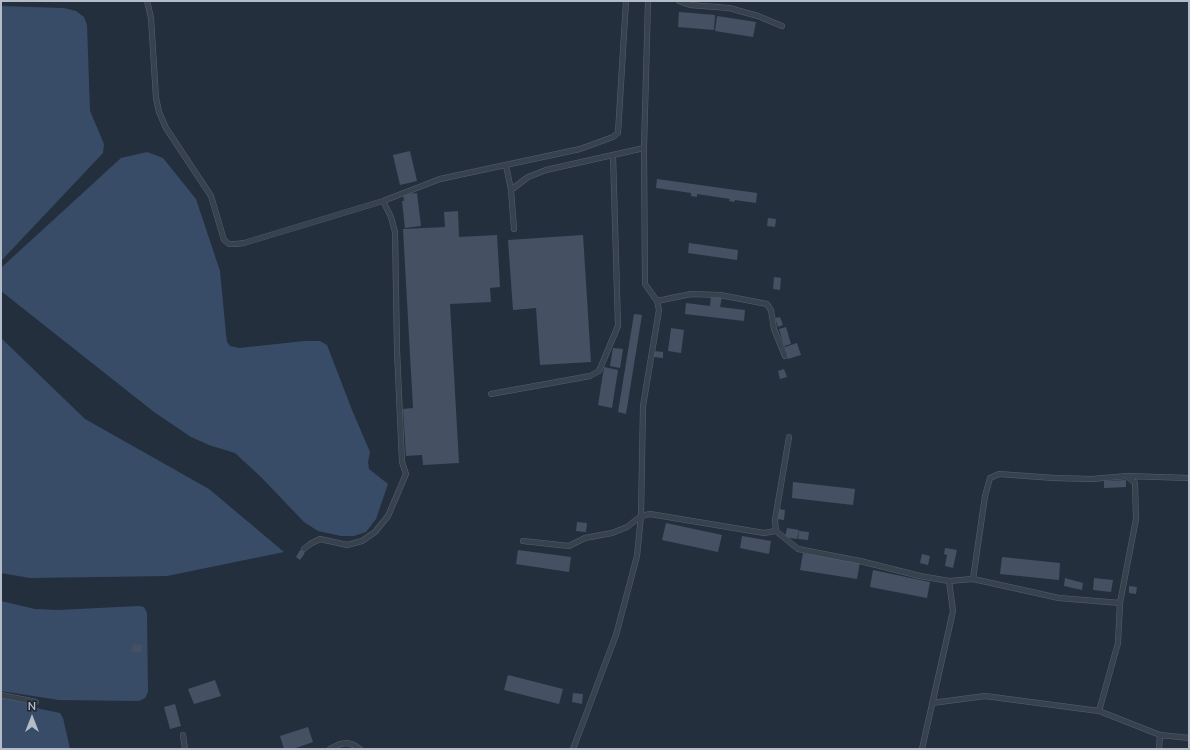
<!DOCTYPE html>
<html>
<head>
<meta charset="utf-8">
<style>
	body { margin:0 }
	#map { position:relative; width:1190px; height:750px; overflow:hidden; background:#242f3e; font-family:Mulish,sans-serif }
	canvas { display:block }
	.frame { position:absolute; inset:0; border:2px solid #b4bcc9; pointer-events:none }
	.north { position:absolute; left:12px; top:698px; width:40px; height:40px; -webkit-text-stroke:3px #1d2633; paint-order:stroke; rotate:0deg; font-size:11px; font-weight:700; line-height:16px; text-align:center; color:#b4bcc9 }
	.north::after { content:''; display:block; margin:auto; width:14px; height:18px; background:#b4bcc9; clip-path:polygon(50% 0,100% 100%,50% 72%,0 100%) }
</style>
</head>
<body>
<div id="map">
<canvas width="1190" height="750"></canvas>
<div class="frame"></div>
<div class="north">N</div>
</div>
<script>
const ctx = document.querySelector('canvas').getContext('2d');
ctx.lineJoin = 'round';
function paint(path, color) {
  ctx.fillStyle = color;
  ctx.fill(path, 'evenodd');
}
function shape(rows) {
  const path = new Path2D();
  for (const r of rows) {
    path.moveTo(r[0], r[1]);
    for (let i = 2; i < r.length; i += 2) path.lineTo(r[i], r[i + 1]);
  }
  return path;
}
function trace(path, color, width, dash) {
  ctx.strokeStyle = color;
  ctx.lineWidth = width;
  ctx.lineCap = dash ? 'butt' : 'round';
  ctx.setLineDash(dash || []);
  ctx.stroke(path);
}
const water = shape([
	[1,6,64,8,76,11,84,17,87,25,90,111,104,144,103,153,1,261],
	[147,152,163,158,196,199,220,271,226,334,227,342,230,346,239,348,305,341,320,341,327,345,352,410,370,452,368,462,369,469,388,484,376,519,366,532,354,536,341,536,318,531,304,522,261,477,235,453,209,445,191,437,154,412,1,291,2,267,121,158],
	[1,338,85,419,209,489,284,552,167,576,30,578,1,573],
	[1,601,35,609,58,610,139,606,144,607,147,613,148,692,145,698,139,701,59,700,1,691],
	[1,697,26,702,40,709,60,713,63,718,70,749,1,749]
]);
const building = shape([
	[679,12,715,15,714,30,678,27],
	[717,16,756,22,753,37,715,31],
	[410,151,417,181,400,185,393,155],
	[657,179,757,193,756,203,735,200,734,202,729,201,730,199,697,194,697,197,691,196,691,193,656,188],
	[417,193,421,226,405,228,402,201,404,201,403,194],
	[458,211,459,237,497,235,500,287,490,288,491,302,450,304,459,463,423,465,422,455,406,456,403,409,413,408,403,229,445,227,444,212],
	[768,218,776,219,775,227,767,226],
	[583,235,591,362,540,365,536,308,513,310,508,240],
	[689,243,738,250,737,260,688,253],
	[774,277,781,278,780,290,773,289],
	[711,296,722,297,720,307,745,310,744,321,685,314,686,303,710,306],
	[634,314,642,315,626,414,618,412],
	[780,317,783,325,778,327,775,318],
	[786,327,791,344,784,346,779,329],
	[671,328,684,330,681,353,668,351],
	[797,343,801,355,788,359,785,347],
	[613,348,623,349,620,368,610,366],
	[654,351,663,352,663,358,654,357],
	[604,367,618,370,612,408,598,405],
	[784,369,787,377,780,379,778,371],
	[1126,480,1126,487,1104,488,1104,481],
	[793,482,855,489,853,505,792,498],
	[779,509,785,510,784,520,777,519],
	[577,522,587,523,586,532,576,531],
	[666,523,722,535,718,552,662,540],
	[787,528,799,530,797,539,785,537],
	[799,531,809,532,808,540,798,539],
	[742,536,771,541,769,554,740,548],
	[945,548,957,550,953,568,945,566,947,555,944,554],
	[300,550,305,553,300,560,296,557],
	[518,550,571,557,569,572,516,564],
	[803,553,860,562,857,579,800,570],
	[922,554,930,556,928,565,920,563],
	[1002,557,1060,563,1059,580,1000,574],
	[873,570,930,582,927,598,870,587],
	[1065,578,1083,583,1082,590,1064,586],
	[1094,578,1113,580,1111,592,1093,590],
	[1129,586,1137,587,1136,594,1129,593],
	[133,644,142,645,141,653,132,652],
	[508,675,563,689,559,704,504,690],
	[215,680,221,696,194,704,188,689],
	[573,693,583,694,582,704,572,702],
	[175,704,181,726,170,729,164,707],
	[308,727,313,742,293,749,284,749,280,736]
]);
const service = shape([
	[147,1,151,18,156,98,159,112,166,128,211,196,224,240,229,244,236,244,244,243,383,201,440,179,580,149,613,137,618,133,626,1],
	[679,1,690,5,729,8,758,16,782,26],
	[506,165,511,190],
	[514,229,511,190,528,177,546,170,644,148],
	[657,301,691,294,720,295,767,304,771,310,774,329,785,356],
	[491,394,590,376,599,371,618,326,613,155],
	[1127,476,1189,478],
	[776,531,798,549,860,561,920,576,949,581,973,579,1059,598,1120,603],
	[523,541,569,546,585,538,612,533,627,527,641,516,650,514,764,533,776,531,775,520,789,437],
	[304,549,310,544,320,539,347,545,362,541,375,532,388,516,406,474,402,462,397,350,395,232,391,217,383,201],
	[973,579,985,496,990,478,999,474,1054,478,1092,479,1127,476,1135,483,1136,519,1120,603,1118,643,1099,711],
	[1,695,36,702],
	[932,703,985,696,1099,711,1160,735,1189,738],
	[183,735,185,749],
	[330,749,340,744,347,743,354,745,360,749],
	[573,749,616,635,637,556,641,516,643,406,659,310,657,301,645,284,644,148,648,1],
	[922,749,953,611,949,581],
	[1159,749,1160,735]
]);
paint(water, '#394c67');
paint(building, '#455162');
trace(service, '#565f6c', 6);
trace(service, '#38414e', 5);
</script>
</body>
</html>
